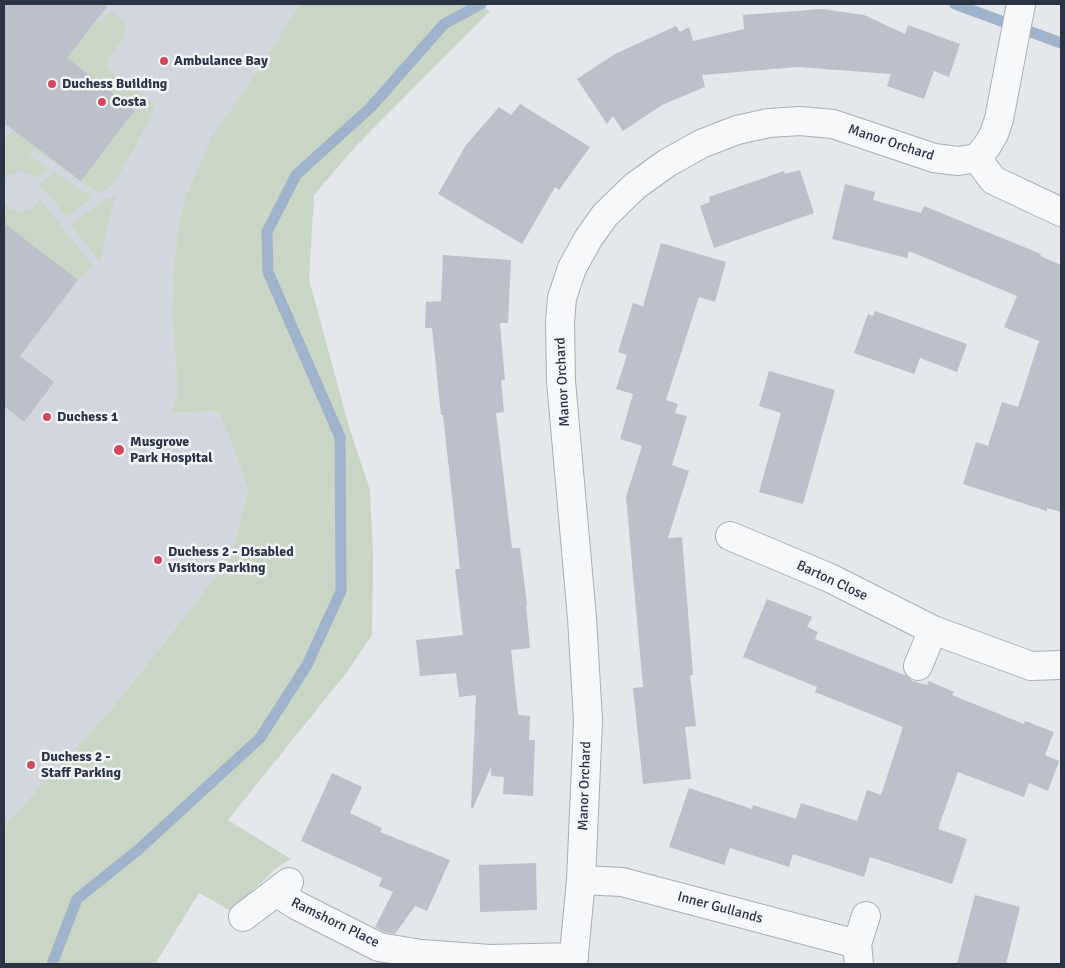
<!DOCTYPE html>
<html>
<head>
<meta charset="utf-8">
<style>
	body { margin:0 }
	#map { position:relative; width:1065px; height:968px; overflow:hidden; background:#e4e7ec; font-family:Signika,sans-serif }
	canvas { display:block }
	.frame { position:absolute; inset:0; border:5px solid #2b3445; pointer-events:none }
</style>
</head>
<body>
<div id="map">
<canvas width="1065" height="968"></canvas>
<div class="frame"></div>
</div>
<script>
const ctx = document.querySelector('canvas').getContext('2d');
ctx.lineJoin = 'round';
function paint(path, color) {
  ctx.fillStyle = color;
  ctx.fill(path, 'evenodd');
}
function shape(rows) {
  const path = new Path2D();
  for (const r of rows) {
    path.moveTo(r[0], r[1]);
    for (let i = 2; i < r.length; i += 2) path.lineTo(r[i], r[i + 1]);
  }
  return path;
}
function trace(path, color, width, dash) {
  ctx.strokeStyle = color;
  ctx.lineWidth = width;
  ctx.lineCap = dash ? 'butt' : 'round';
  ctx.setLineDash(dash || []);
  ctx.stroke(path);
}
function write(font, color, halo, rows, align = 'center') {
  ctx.font = font + ' Signika,sans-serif';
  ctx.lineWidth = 5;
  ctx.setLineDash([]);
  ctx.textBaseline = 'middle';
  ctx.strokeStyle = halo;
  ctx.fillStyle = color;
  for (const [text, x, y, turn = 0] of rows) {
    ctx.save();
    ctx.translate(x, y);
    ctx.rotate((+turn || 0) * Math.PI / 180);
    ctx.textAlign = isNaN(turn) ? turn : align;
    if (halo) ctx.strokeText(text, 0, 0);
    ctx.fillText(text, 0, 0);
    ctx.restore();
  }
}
const built = shape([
	[4,4,300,4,261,65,212,138,186,195,179,223,173,271,172,318,178,393,171,413,219,411,248,488,232,556,115,705,4,826]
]);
const green = shape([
	[300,4,477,4,490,11,355,147,314,195,309,279,349,427,370,490,373,550,372,635,347,672,228,820,291,859,279,866,231,911,199,893,155,964,4,964,4,826,115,705,232,556,248,488,219,411,171,413,178,393,172,318,173,271,179,222,186,195,212,137,261,65],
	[110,11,124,21,126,31,124,37,108,60,107,67,112,73,156,105,150,119,115,182,102,192,94,190,34,149,29,155,49,169,37,178,31,174,20,171,10,174,4,180,4,142,13,130,81,181,135,110,67,58,93,25,106,17],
	[54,172,92,197,67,217,48,194,42,189,40,184],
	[115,196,103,245,100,262,71,225,104,200],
	[40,199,93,266,78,280,4,223,4,202,10,209,22,212,32,209]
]);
const stream = shape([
	[955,4,1061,43],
	[52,964,77,899,138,850,260,738,307,665,341,591,340,437,268,272,267,232,296,175,371,107,444,24,481,4]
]);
const building = shape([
	[4,4,109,4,67,58,135,110,81,181,4,123],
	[822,9,864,15,905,34,908,25,960,44,949,77,934,71,924,99,887,86,891,74,797,67,702,75,705,87,662,105,623,131,613,116,607,124,577,79,615,54,676,26,680,32,689,27,693,41,744,29,743,15],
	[520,104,590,147,559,190,555,187,522,244,438,194,466,145,499,107,511,115],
	[800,170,814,213,714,248,700,206,710,202,709,197,784,171,785,174],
	[845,184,875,192,873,200,921,213,924,206,1041,254,1040,256,1061,265,1061,512,1047,508,1047,511,963,484,976,442,988,446,1002,402,1018,407,1039,341,1004,327,1017,296,909,251,907,258,832,239],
	[4,223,78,280,20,356,54,382,24,422,4,406],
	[661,243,726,262,715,302,699,297,666,400,678,404,675,413,687,416,672,465,689,471,668,538,682,537,693,675,690,675,696,726,685,727,691,779,643,784,633,688,643,687,626,497,642,446,620,439,633,394,616,389,627,355,618,352,633,303,643,306],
	[443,255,511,260,508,323,500,323,505,380,501,380,504,412,496,413,512,548,520,548,527,605,526,605,530,648,511,650,518,715,530,716,529,740,535,740,533,796,503,794,504,777,491,776,491,767,473,808,471,808,476,695,459,697,456,673,420,676,416,640,463,635,455,569,460,569,443,415,441,415,432,328,425,328,426,302,441,301],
	[875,311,967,344,957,372,920,358,914,374,854,353,868,314,873,316],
	[769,371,835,390,803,504,759,492,781,413,759,406],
	[767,599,812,617,807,627,818,632,815,639,907,676,912,681,927,685,929,681,954,692,952,695,1024,724,1025,721,1054,732,1045,755,1059,761,1048,791,1029,783,1024,797,958,772,938,829,967,839,952,884,870,857,864,877,793,854,789,867,730,848,724,865,669,847,689,788,752,809,753,805,796,819,801,803,857,821,867,790,881,795,903,727,815,692,817,687,743,657],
	[332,773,362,787,350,813,382,828,380,832,450,860,427,911,415,906,395,934,384,932,375,927,393,892,379,886,382,878,301,841],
	[536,863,537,910,480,912,479,865],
	[975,895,1020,907,1006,964,957,964]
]);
const minor = shape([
	[977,158,993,180,1061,212],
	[730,536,830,578,933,630,1031,666,1061,665],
	[918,666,933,630],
	[581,880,622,882,857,944],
	[276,892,296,905,379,947,421,954,490,959,574,957],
	[243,917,289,882],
	[573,964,581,880,588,721,582,618,561,381,560,322,562,298,572,268,588,239,605,215,635,186,667,163,701,144,737,130,769,123,800,121,833,124,934,158,958,161,977,158,987,146,994,134,999,119,1021,4],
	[859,964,857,944,866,916]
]);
const markers = [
	[164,61,5,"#d1495b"],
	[52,84,5,"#d1495b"],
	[102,102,5,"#d1495b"],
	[47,417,5,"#d1495b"],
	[119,450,6,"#d1495b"],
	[158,560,5,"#d1495b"],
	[31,765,5,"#d1495b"]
];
const poiNames = [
	["Ambulance Bay",174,61],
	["Duchess Building",62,84],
	["Costa",112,102],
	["Duchess 1",57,417],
	["Musgrove",130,442],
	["Park Hospital",130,458],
	["Duchess 2 - Disabled",168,552],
	["Visitors Parking",168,568],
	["Duchess 2 -",41,757],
	["Staff Parking",41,773]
];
const streetNames = [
	["Manor Orchard",891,143,18],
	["Manor Orchard",563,382,-93],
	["Barton Close",832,581,25],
	["Manor Orchard",585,786,-88],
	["Inner Gullands",720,908,15],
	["Ramshorn Place",335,923,26]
];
paint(built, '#d2d6de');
paint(green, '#c9d6c5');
trace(stream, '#9fb4cc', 11);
paint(building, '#bbc0ca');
trace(minor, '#a9aeb7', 30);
trace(minor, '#f7f8fa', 28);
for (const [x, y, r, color] of markers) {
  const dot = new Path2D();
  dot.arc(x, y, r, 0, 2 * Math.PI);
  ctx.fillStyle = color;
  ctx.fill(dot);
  trace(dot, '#f4f6f9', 2);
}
write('bold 14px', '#2b3445', '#f4f6f9', poiNames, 'left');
write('14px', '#2b3445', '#f4f6f9', streetNames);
</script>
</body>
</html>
